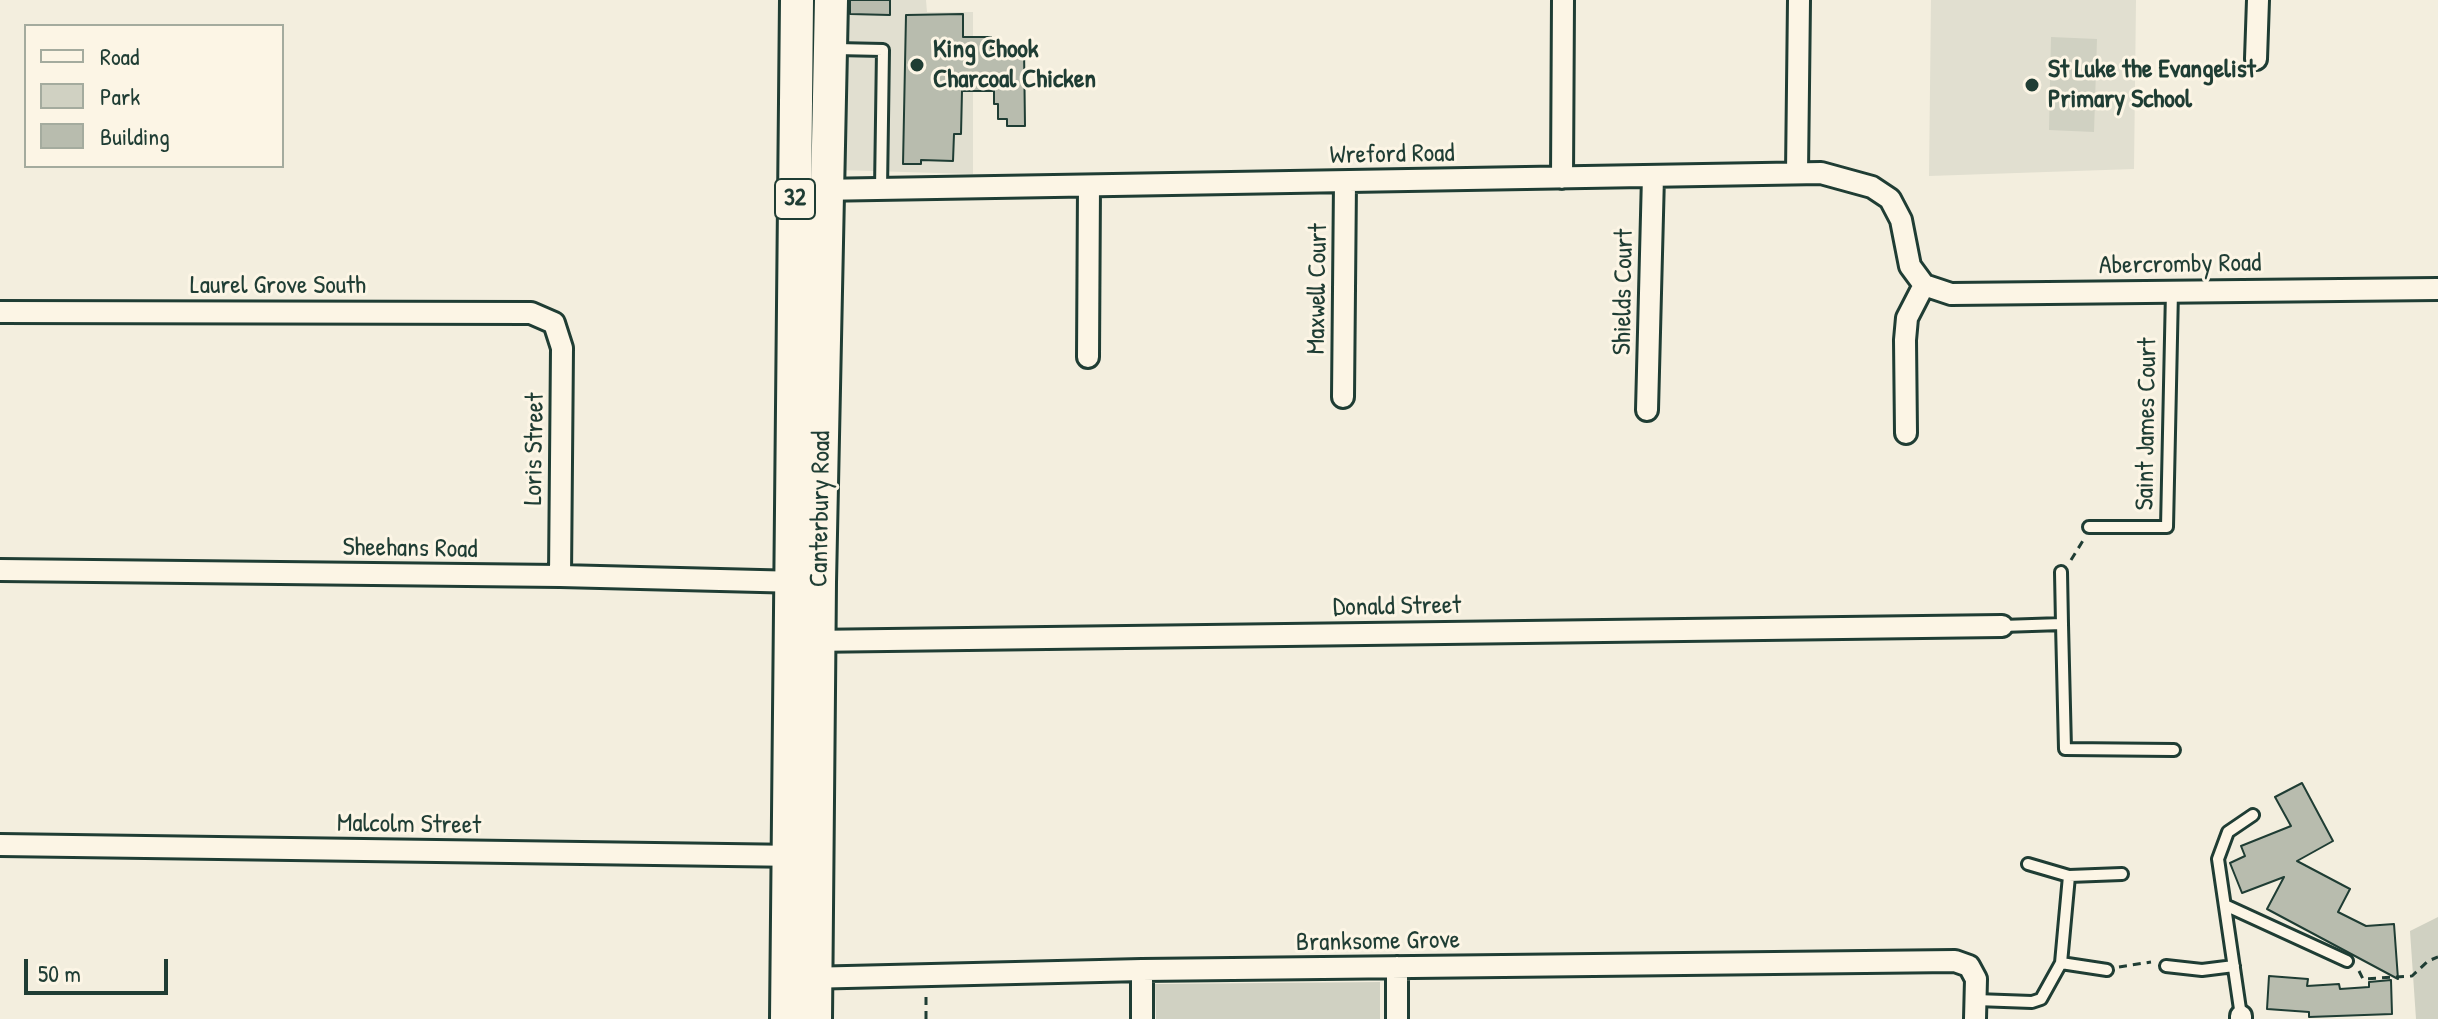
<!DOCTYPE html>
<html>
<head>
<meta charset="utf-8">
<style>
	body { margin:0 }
	#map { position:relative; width:2438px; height:1019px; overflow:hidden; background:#f3eede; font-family:"Patrick Hand",sans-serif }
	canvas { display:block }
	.legend { position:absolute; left:24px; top:24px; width:260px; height:144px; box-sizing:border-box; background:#fcf5e5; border:2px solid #a4ab9e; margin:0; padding:10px 14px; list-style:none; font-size:24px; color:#1f3d34 }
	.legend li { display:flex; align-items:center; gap:16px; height:40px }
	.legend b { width:40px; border:2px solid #a4ab9e }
	.scale { position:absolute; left:24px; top:959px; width:144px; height:36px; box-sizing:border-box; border:4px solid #1f3d34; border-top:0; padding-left:10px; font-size:24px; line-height:28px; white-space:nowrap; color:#1f3d34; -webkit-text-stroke:6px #fcf5e5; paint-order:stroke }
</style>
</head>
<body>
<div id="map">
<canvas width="2438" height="1019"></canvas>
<ul class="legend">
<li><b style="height:10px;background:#fcf5e5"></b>Road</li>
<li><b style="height:22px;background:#d0d1c2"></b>Park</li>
<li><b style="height:22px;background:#b8bcae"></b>Building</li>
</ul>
<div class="scale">50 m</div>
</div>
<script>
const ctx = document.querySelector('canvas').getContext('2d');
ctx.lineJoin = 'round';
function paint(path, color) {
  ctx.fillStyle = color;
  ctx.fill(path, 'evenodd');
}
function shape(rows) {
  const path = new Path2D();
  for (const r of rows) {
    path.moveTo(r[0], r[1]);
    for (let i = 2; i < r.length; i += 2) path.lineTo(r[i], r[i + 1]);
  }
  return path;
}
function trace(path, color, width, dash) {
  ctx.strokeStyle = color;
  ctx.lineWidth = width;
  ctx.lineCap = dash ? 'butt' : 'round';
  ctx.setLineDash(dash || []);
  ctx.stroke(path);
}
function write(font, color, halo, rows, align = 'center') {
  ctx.font = font + ' "Patrick Hand",sans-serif';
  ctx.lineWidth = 6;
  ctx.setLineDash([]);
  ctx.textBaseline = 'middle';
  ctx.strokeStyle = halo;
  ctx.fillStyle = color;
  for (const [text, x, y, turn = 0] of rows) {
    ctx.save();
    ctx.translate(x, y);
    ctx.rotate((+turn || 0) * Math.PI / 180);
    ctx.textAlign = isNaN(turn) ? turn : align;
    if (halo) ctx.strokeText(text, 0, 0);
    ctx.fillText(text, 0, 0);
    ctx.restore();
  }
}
const built = shape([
	[841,0,926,0,927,12,973,12,973,174,837,170],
	[1931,0,2136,0,2134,169,1929,176]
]);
const green = shape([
	[2051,37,2097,39,2094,132,2049,130],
	[2438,917,2438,1019,2416,1019,2410,931],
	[1380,982,1380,1019,1156,1019,1155,984]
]);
const building = shape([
	[850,0,890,0,890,15,850,14,850,0],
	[963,14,963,37,991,37,991,48,1024,48,1025,126,1007,126,1007,119,998,119,998,104,994,104,994,91,962,91,961,134,954,134,953,161,921,160,921,164,903,164,906,15,963,14],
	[2302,783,2333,841,2297,861,2350,889,2338,912,2366,926,2394,924,2398,979,2267,909,2284,877,2242,893,2230,863,2245,856,2241,846,2291,826,2275,797,2302,783],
	[2269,976,2308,979,2307,986,2339,984,2340,989,2369,987,2369,982,2391,980,2392,1014,2309,1017,2309,1012,2267,1009,2269,976]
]);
const path = shape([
	[2071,560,2084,539],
	[2119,967,2151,962],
	[2359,971,2363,979,2412,976,2428,961,2438,957],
	[926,1019,926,995]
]);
const lane = shape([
	[836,49,883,50,881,189],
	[2089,527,2167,527,2172,291],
	[2061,572,2062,624],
	[2002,626,2062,624,2065,749,2174,750],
	[2028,864,2069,876],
	[2227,906,2347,961],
	[2061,963,2107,970],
	[2166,966,2202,970,2234,966],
	[1976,1000,2032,1002,2041,999,2061,963,2069,876,2122,874],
	[2241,1016,2218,859,2228,832,2253,815]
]);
const street = shape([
	[2256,59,2258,0],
	[1797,173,1799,0],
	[1562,178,1563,0],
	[818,190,1821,173,1872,187,1890,199,1901,220,1910,266,1924,285],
	[1924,285,1951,294,2438,289],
	[0,312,531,313,554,323,562,348,560,576],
	[1088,357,1089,186],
	[1343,397,1345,182],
	[1647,410,1653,176],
	[1906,433,1905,340,1907,318,1924,285],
	[0,570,560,576,800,582],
	[808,641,2002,626],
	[0,845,800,856],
	[1397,967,1397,1019],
	[805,978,1142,970,1955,961,1969,966,1976,979,1975,1019],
	[2241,1016,2241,1019],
	[1142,1019,1142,970]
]);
const primary = shape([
	[787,1019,797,0],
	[815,1019,819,582,831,0]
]);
const markers = [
	[917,65,8,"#1f3d34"],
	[2032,85,8,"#1f3d34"]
];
const shields = [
	[795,199,40]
];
const shieldNames = [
	["32",795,199]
];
const poiNames = [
	["King Chook",933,50],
	["Charcoal Chicken",933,80],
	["St Luke the Evangelist",2048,70],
	["Primary School",2048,100]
];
const streetNames = [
	["Wreford Road",1392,155,-1],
	["Abercromby Road",2180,265,-1],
	["Laurel Grove South",278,286],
	["Maxwell Court",1318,289,-89],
	["Shields Court",1624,292,-89],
	["Saint James Court",2147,424,-89],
	["Loris Street",535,449,-89],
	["Canterbury Road",821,509,-89],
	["Sheehans Road",410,549,1],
	["Donald Street",1397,607,-1],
	["Malcolm Street",409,825,1],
	["Branksome Grove",1378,942,-1]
];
paint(built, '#e1dfd0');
paint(green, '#d0d1c2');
paint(building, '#b8bcae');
trace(building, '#1f3d34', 2);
trace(lane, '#1f3d34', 16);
trace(street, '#1f3d34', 26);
trace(primary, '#1f3d34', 38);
trace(path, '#1f3d34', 3, [8, 6]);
trace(lane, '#fcf5e5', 10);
trace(street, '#fcf5e5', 20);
trace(primary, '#fcf5e5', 32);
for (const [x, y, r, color] of markers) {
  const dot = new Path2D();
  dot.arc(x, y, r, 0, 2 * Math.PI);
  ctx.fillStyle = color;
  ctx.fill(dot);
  trace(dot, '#fcf5e5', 3);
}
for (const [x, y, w] of shields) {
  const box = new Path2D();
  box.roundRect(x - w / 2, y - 20, w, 40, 6);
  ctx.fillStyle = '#fcf5e5';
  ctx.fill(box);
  trace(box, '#1f3d34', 2);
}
write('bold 24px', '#1f3d34', null, shieldNames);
write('bold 26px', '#1f3d34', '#fcf5e5', poiNames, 'left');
write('26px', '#1f3d34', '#fcf5e5', streetNames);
</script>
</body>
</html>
